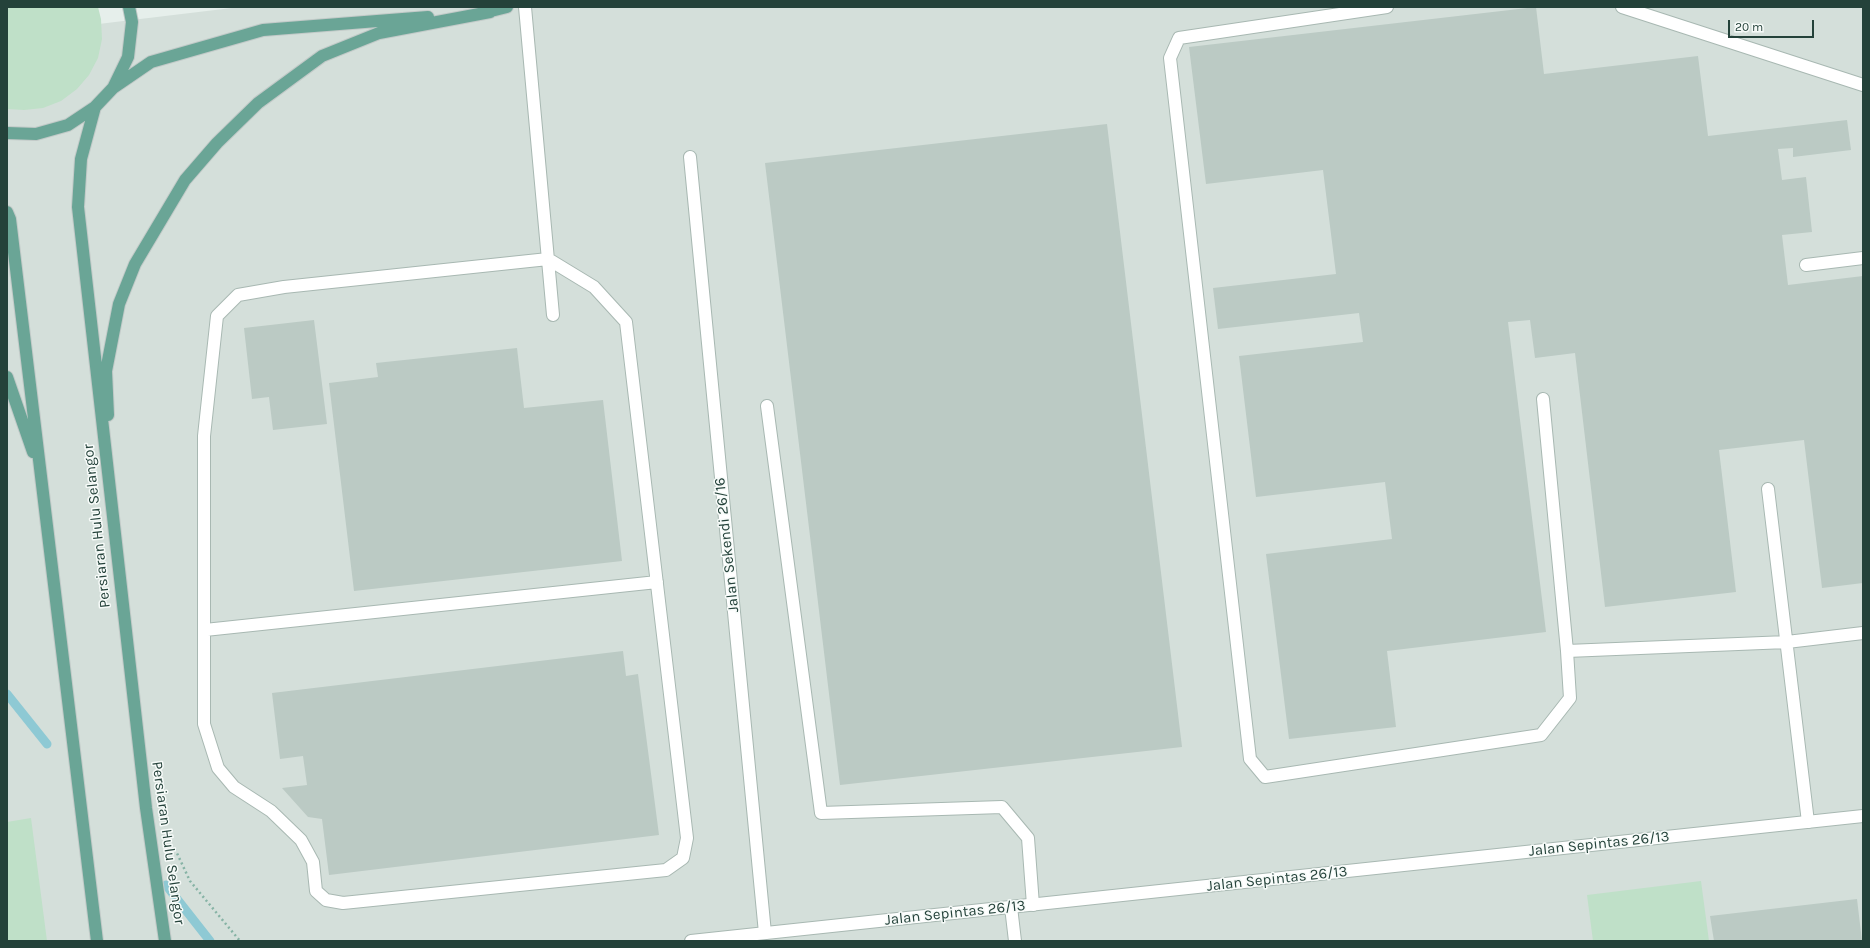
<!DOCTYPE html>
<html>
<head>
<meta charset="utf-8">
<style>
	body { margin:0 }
	#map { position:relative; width:1870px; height:948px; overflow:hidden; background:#e6efeb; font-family:Karla,sans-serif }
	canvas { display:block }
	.frame { position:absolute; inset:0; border:8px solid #24423a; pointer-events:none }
	.scale { position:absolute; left:1728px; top:20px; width:86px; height:18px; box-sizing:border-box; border:2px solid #24423a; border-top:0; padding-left:5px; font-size:12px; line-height:14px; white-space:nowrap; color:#24423a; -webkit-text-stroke:3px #f7fbf9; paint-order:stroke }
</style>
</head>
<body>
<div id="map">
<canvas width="1870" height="948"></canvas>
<div class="frame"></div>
<div class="scale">20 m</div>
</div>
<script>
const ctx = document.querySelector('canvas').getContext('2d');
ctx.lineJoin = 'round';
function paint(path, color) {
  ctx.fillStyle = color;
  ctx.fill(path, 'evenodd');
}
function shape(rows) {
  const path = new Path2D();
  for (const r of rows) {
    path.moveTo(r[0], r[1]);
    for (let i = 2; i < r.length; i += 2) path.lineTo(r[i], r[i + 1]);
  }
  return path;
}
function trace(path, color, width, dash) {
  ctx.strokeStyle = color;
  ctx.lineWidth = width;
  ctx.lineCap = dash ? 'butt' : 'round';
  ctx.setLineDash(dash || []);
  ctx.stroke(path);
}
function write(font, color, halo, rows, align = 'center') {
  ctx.font = font + ' Karla,sans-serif';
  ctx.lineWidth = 3;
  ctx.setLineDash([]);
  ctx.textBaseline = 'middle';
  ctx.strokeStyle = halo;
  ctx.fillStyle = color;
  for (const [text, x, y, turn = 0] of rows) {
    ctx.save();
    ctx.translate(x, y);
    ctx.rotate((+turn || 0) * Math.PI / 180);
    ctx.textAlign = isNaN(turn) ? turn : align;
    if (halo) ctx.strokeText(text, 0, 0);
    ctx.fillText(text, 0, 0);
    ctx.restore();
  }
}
const built = shape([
	[240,7,1863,7,1863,941,7,941,7,35]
]);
const green = shape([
	[7,7,98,7,101,19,102,39,98,58,89,75,77,89,61,101,43,108,24,110,7,109],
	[31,818,47,941,7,941,7,822],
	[1701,881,1709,941,1593,941,1587,895]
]);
const stream = shape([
	[7,694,47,744],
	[166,885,210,941]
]);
const building = shape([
	[1536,7,1544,74,1698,56,1708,136,1847,120,1851,150,1793,157,1793,148,1778,149,1782,180,1806,177,1812,232,1782,235,1788,285,1863,276,1863,583,1822,588,1804,440,1719,450,1736,592,1605,607,1575,353,1535,358,1530,320,1508,322,1546,632,1387,651,1396,727,1289,739,1266,554,1392,539,1385,482,1256,497,1239,356,1363,342,1359,313,1218,329,1213,288,1336,274,1323,170,1206,184,1189,47],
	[1107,124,1182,747,840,785,765,163],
	[314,320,327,424,273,430,269,397,252,399,244,328],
	[517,348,524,408,603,400,622,561,354,591,329,383,378,377,376,363],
	[623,651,626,676,638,674,659,835,329,875,322,819,308,817,282,788,307,785,303,756,280,759,272,693],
	[1857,899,1862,941,1714,941,1710,916]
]);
const path = shape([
	[175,849,190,881,240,941]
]);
const lane = shape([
	[525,7,553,315],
	[1387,7,1179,38,1170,58,1250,759,1265,777,1541,735,1570,698,1567,651,1787,642,1863,633],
	[1622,7,1863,85],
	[690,157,765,933],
	[548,259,594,287,626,322,687,838,683,858,666,870,343,903,326,900,316,891,313,862,301,840,271,811,234,787,218,768,204,724,204,436,217,316,238,295,284,287,548,259],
	[1806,265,1863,258],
	[1543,399,1567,651],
	[767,406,821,813,1002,807,1028,838,1033,905],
	[1768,489,1808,822],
	[205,630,657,582],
	[1011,907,1015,941]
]);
const street = shape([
	[691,941,1863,816]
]);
const primary = shape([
	[483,13,507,7],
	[113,88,151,62,263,30,428,17],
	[95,107,81,159,78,207,146,808,165,941],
	[7,133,36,134,68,125,95,107,113,88,128,57,132,22,129,7],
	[7,212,10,219,97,941],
	[7,377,33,452],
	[108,415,106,371,119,304,135,264,185,180,217,143,258,103,322,56,379,33,490,12]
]);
const streetNames = [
	["Persiaran Hulu Selangor",97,526,-96],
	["Jalan Sekendi 26/16",727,545,-96],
	["Persiaran Hulu Selangor",168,843,82],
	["Jalan Sepintas 26/13",1599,844,-6],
	["Jalan Sepintas 26/13",1277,879,-6],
	["Jalan Sepintas 26/13",955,913,-6]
];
paint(built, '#d4dfda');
paint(green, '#bfe0c8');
trace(stream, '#8ec9d4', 9);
paint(building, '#bbcac4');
trace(lane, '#a8b8b2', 14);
trace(street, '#a8b8b2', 14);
trace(primary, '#c2cac8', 14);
trace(path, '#86b3a5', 2.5, [2, 3]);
trace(lane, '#fff', 12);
trace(street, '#fff', 12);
trace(primary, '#6aa596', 12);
write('15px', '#24423a', '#f7fbf9', streetNames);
</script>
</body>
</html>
